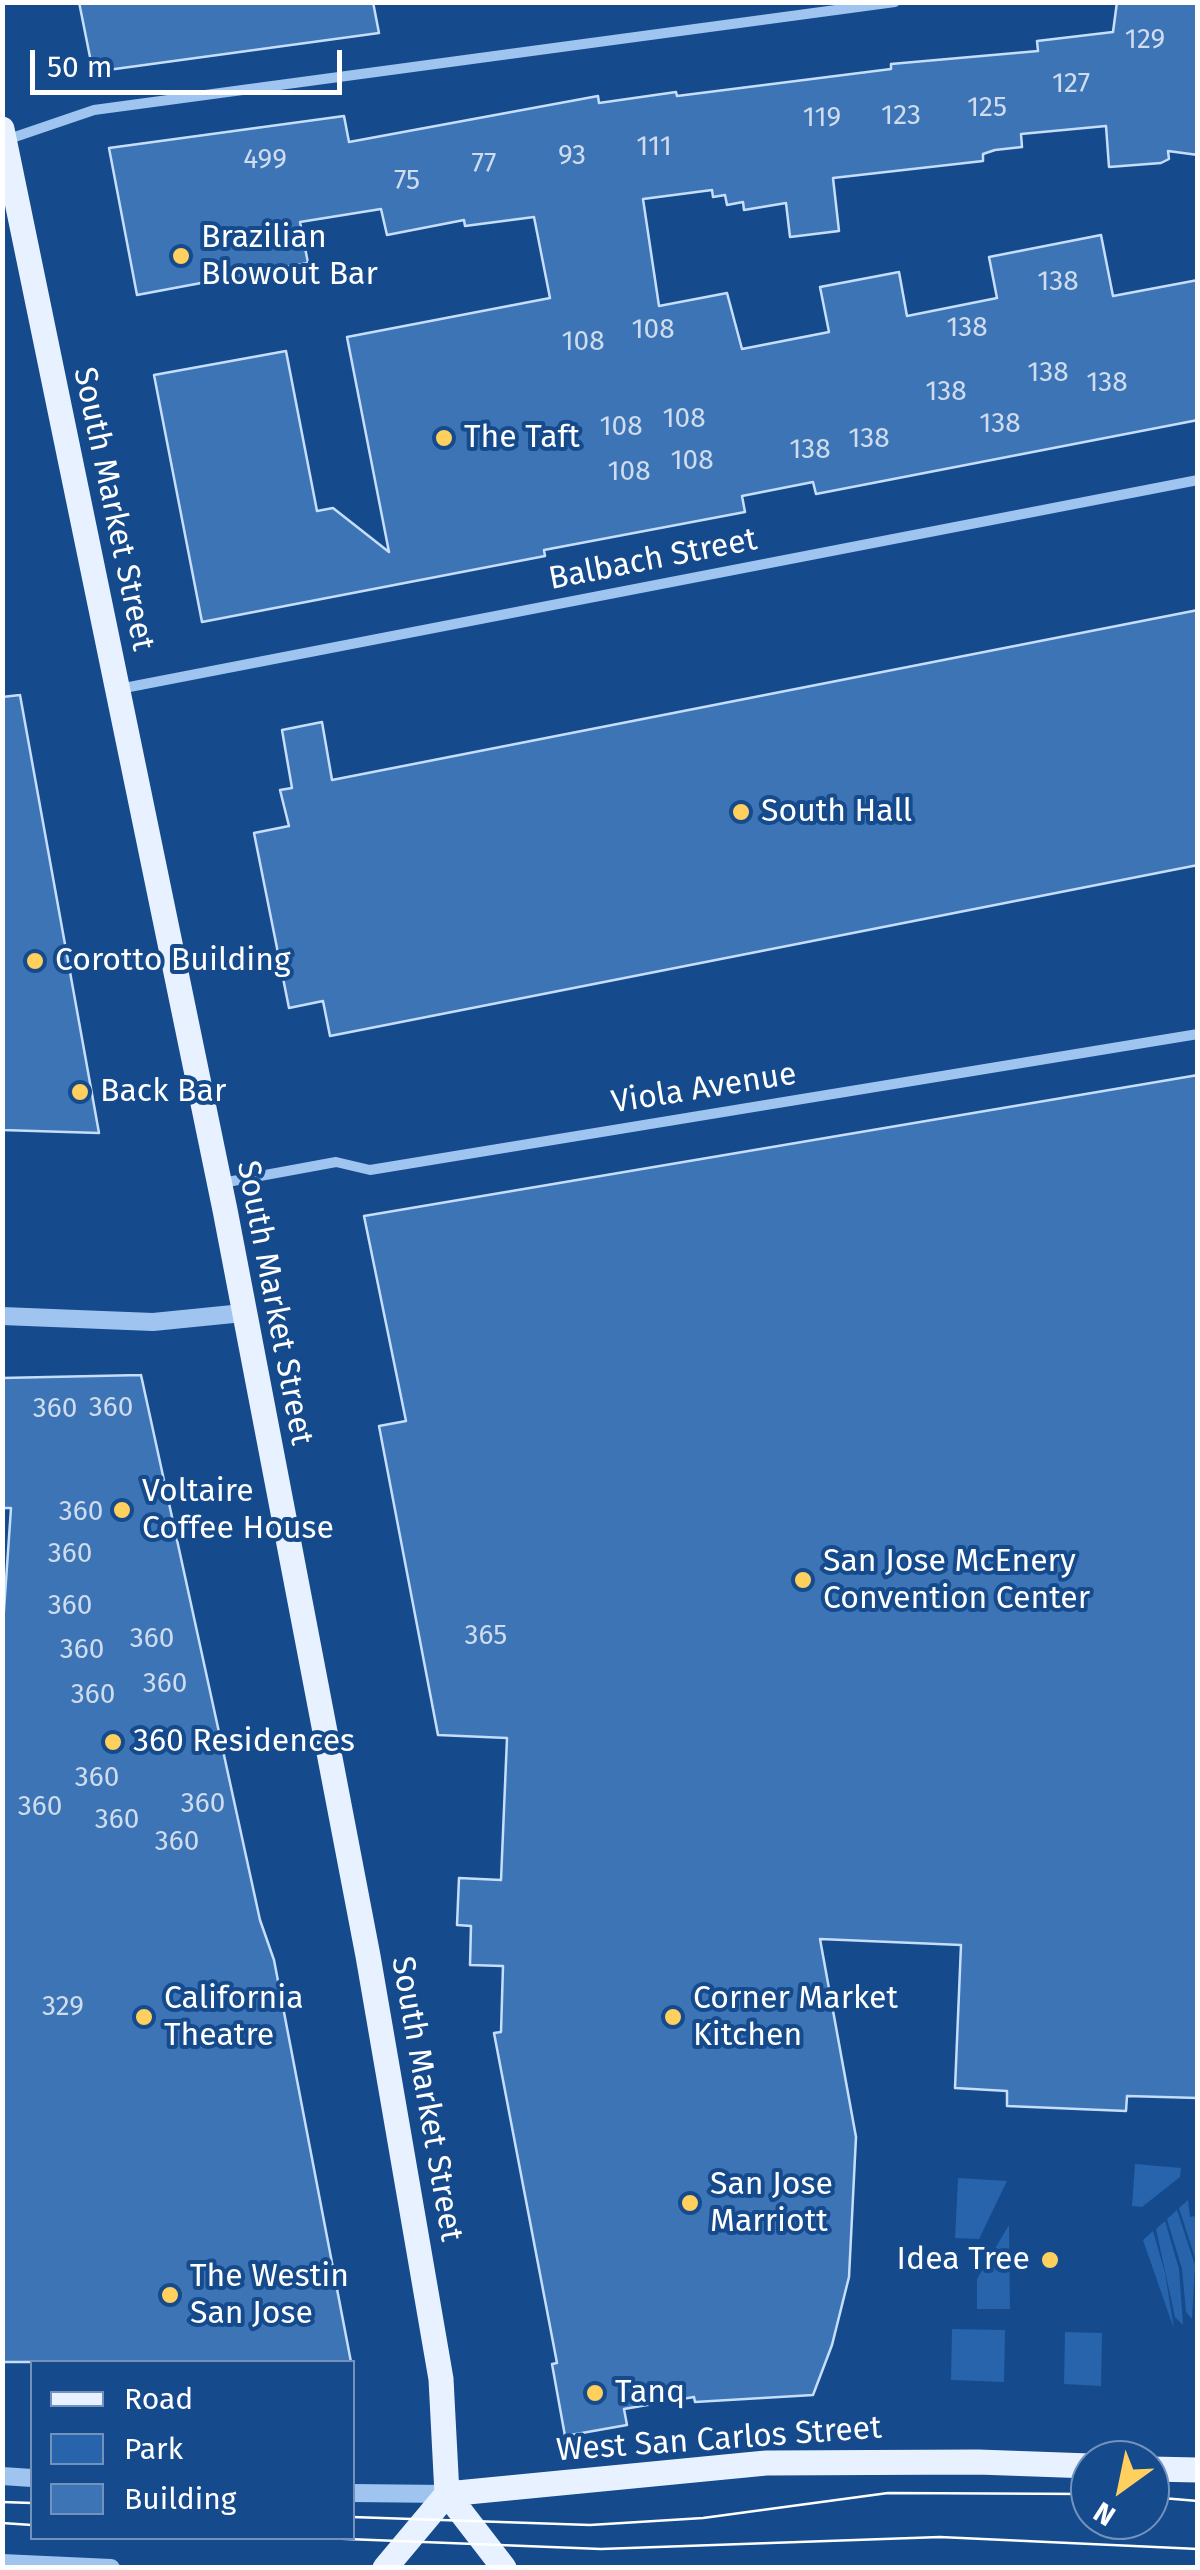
<!DOCTYPE html>
<html>
<head>
<meta charset="utf-8">
<style>
	body { margin:0 }
	#map { position:relative; width:1200px; height:2570px; overflow:hidden; background:#154a8d; font-family:"Fira Sans",sans-serif }
	canvas { display:block }
	.frame { position:absolute; inset:0; border:5px solid #fff; pointer-events:none }
	.legend { position:absolute; left:30px; top:2360px; width:325px; height:180px; box-sizing:border-box; background:#154a8d; border:2px solid #7392bb; margin:0; padding:12px 18px; list-style:none; font-size:30px; color:#fff }
	.legend li { display:flex; align-items:center; gap:20px; height:50px }
	.legend b { width:50px; border:2px solid #7392bb }
	.north { position:absolute; left:1070px; top:2440px; width:100px; height:100px; box-sizing:border-box; background:#154a8d; border:2px solid #7392bb; border-radius:50%; rotate:213deg; font-size:28px; font-weight:700; line-height:40px; text-align:center; color:#fff }
	.north::after { content:''; display:block; margin:auto; width:35px; height:45px; background:#ffd05e; clip-path:polygon(50% 0,100% 100%,50% 72%,0 100%) }
	.scale { position:absolute; left:30px; top:50px; width:312px; height:45px; box-sizing:border-box; border:5px solid #fff; border-top:0; padding-left:12px; font-size:30px; line-height:35px; white-space:nowrap; color:#fff; -webkit-text-stroke:8px #154a8d; paint-order:stroke }
</style>
</head>
<body>
<div id="map">
<canvas width="1200" height="2570"></canvas>
<div class="frame"></div>
<ul class="legend">
<li><b style="height:12px;background:#e8f1ff"></b>Road</li>
<li><b style="height:28px;background:#2764ac"></b>Park</li>
<li><b style="height:28px;background:#3d74b6"></b>Building</li>
</ul>
<div class="north">N</div>
<div class="scale">50 m</div>
</div>
<script>
const ctx = document.querySelector('canvas').getContext('2d');
ctx.lineJoin = 'round';
function paint(path, color) {
  ctx.fillStyle = color;
  ctx.fill(path, 'evenodd');
}
function shape(rows) {
  const path = new Path2D();
  for (const r of rows) {
    path.moveTo(r[0], r[1]);
    for (let i = 2; i < r.length; i += 2) path.lineTo(r[i], r[i + 1]);
  }
  return path;
}
function trace(path, color, width, dash) {
  ctx.strokeStyle = color;
  ctx.lineWidth = width;
  ctx.lineCap = dash ? 'butt' : 'round';
  ctx.setLineDash(dash || []);
  ctx.stroke(path);
}
function write(font, color, halo, rows, align = 'center') {
  ctx.font = font + ' "Fira Sans",sans-serif';
  ctx.lineWidth = 8;
  ctx.setLineDash([]);
  ctx.textBaseline = 'middle';
  ctx.strokeStyle = halo;
  ctx.fillStyle = color;
  for (const [text, x, y, turn = 0] of rows) {
    ctx.save();
    ctx.translate(x, y);
    ctx.rotate((+turn || 0) * Math.PI / 180);
    ctx.textAlign = isNaN(turn) ? turn : align;
    if (halo) ctx.strokeText(text, 0, 0);
    ctx.fillText(text, 0, 0);
    ctx.restore();
  }
}
const green = shape([
	[1135,2164,1181,2168,1180,2177,1142,2207,1132,2206],
	[958,2178,1007,2181,979,2239,955,2238],
	[1188,2200,1190,2217,1194,2216,1197,2224,1197,2292,1197,2264,1179,2208],
	[1177,2210,1195,2265,1192,2319,1186,2312,1182,2269,1167,2219],
	[1165,2221,1179,2269,1183,2325,1175,2317,1156,2229],
	[1009,2225,1010,2309,977,2309,977,2279],
	[1153,2231,1165,2273,1174,2329,1143,2240],
	[952,2329,1005,2330,1004,2382,951,2380],
	[1065,2332,1102,2333,1101,2386,1064,2384]
]);
const building = shape([
	[79,2,373,2,379,33,93,72,79,2],
	[1117,2,1198,2,1198,155,1168,151,1169,159,1161,163,1109,167,1106,126,1021,134,1022,147,995,150,983,154,983,161,833,178,839,231,790,237,786,203,744,210,743,202,727,205,725,195,713,197,712,190,643,199,659,306,727,293,742,349,829,332,820,287,899,272,907,316,997,298,989,257,1101,235,1113,296,1198,280,1198,420,816,494,813,482,742,496,745,512,544,550,545,556,202,622,154,375,286,351,317,511,333,508,389,552,347,337,550,298,534,217,465,226,464,220,387,235,381,209,300,222,308,263,137,295,109,148,344,116,349,142,598,96,599,103,676,92,677,96,891,69,891,64,1038,51,1037,41,1113,32,1117,2],
	[1198,610,1198,865,330,1036,323,1001,289,1008,254,833,289,826,280,790,292,788,282,730,322,722,332,780,1198,610],
	[20,695,85,1055,99,1133,2,1130,2,697,20,695],
	[1198,1075,1198,2098,1127,2096,1126,2111,1078,2109,1007,2106,1007,2091,955,2088,961,1945,820,1939,856,2137,849,2277,832,2345,813,2395,695,2402,694,2397,624,2409,627,2425,565,2436,552,2364,557,2363,494,2033,501,2032,503,1966,470,1965,471,1926,457,1925,459,1878,501,1880,507,1738,438,1735,379,1426,406,1421,364,1216,1198,1075],
	[141,1375,260,1920,274,1960,351,2362,2,2362,2,1639,11,1508,2,1508,2,1378,141,1375]
]);
const minor = shape([
	[3,141,94,110,895,2],
	[119,689,1198,480],
	[222,1183,336,1162,370,1170,1198,1034]
]);
const tertiary = shape([
	[2,1316,153,1322,243,1313],
	[2,2476,32,2478],
	[352,2493,447,2494],
	[2,2563,111,2568]
]);
const primary = shape([
	[2,129,225,1210,368,1956,441,2379,447,2494,504,2568],
	[1150,2469,1198,2470],
	[447,2494,766,2463,978,2462,1090,2466],
	[385,2568,447,2494]
]);
const tram = shape([
	[1150,2497,1198,2501],
	[2,2502,32,2503],
	[352,2517,590,2525,703,2518,888,2493,1090,2494],
	[2,2523,32,2525],
	[322,2538,601,2549,940,2537,1198,2549]
]);
const markers = [
	[181,256,10,"#ffd05e"],
	[444,438,10,"#ffd05e"],
	[741,812,10,"#ffd05e"],
	[35,961,10,"#ffd05e"],
	[80,1092,10,"#ffd05e"],
	[122,1510,10,"#ffd05e"],
	[803,1580,10,"#ffd05e"],
	[113,1742,10,"#ffd05e"],
	[144,2017,10,"#ffd05e"],
	[673,2017,10,"#ffd05e"],
	[690,2203,10,"#ffd05e"],
	[1050,2260,10,"#ffd05e"],
	[170,2295,10,"#ffd05e"],
	[595,2393,10,"#ffd05e"]
];
const numberNames = [
	["129",1145,40],
	["127",1071,84],
	["125",987,108],
	["123",901,116],
	["119",822,118],
	["111",654,147],
	["93",572,156],
	["499",265,160],
	["77",484,164],
	["75",407,181],
	["138",1058,282],
	["138",967,328],
	["108",653,330],
	["108",583,342],
	["138",1048,373],
	["138",1107,383],
	["138",946,392],
	["108",684,419],
	["138",1000,424],
	["108",621,427],
	["138",869,439],
	["138",810,450],
	["108",692,461],
	["108",629,472],
	["360",111,1408],
	["360",55,1409],
	["360",81,1512],
	["360",70,1554],
	["360",70,1606],
	["365",486,1636],
	["360",152,1639],
	["360",82,1650],
	["360",165,1684],
	["360",93,1695],
	["360",97,1778],
	["360",203,1804],
	["360",40,1807],
	["360",117,1820],
	["360",177,1842],
	["329",63,2007]
];
const poiNames = [
	["Brazilian",201,238],
	["Blowout Bar",201,275],
	["The Taft",464,438],
	["South Hall",761,812],
	["Corotto Building",55,961],
	["Back Bar",100,1092],
	["Voltaire",142,1492],
	["Coffee House",142,1529],
	["San Jose McEnery",823,1562],
	["Convention Center",823,1599],
	["360 Residences",133,1742],
	["California",164,1999],
	["Theatre",164,2036],
	["Corner Market",693,1999],
	["Kitchen",693,2036],
	["San Jose",710,2185],
	["Marriott",710,2222],
	["Idea Tree",1030,2260,"right"],
	["The Westin",190,2277],
	["San Jose",190,2314],
	["Tanq",615,2393]
];
const streetNames = [
	["South Market Street",113,509,78],
	["Balbach Street",653,560,-11],
	["Viola Avenue",704,1089,-9],
	["South Market Street",274,1303,79],
	["South Market Street",426,2099,80],
	["West San Carlos Street",719,2440,-4]
];
paint(green, '#2764ac');
paint(building, '#3d74b6');
trace(building, '#c6defb', 2.5);
trace(minor, '#9fc4f0', 10);
trace(tertiary, '#9fc4f0', 18);
trace(primary, '#e8f1ff', 25);
trace(tram, '#fff', 2.5);
for (const [x, y, r, color] of markers) {
  const dot = new Path2D();
  dot.arc(x, y, r, 0, 2 * Math.PI);
  ctx.fillStyle = color;
  ctx.fill(dot);
  trace(dot, '#154a8d', 4);
}
write('28px', '#cedced', null, numberNames);
write('32px', '#fff', '#154a8d', poiNames, 'left');
write('32px', '#fff', '#154a8d', streetNames);
</script>
</body>
</html>
